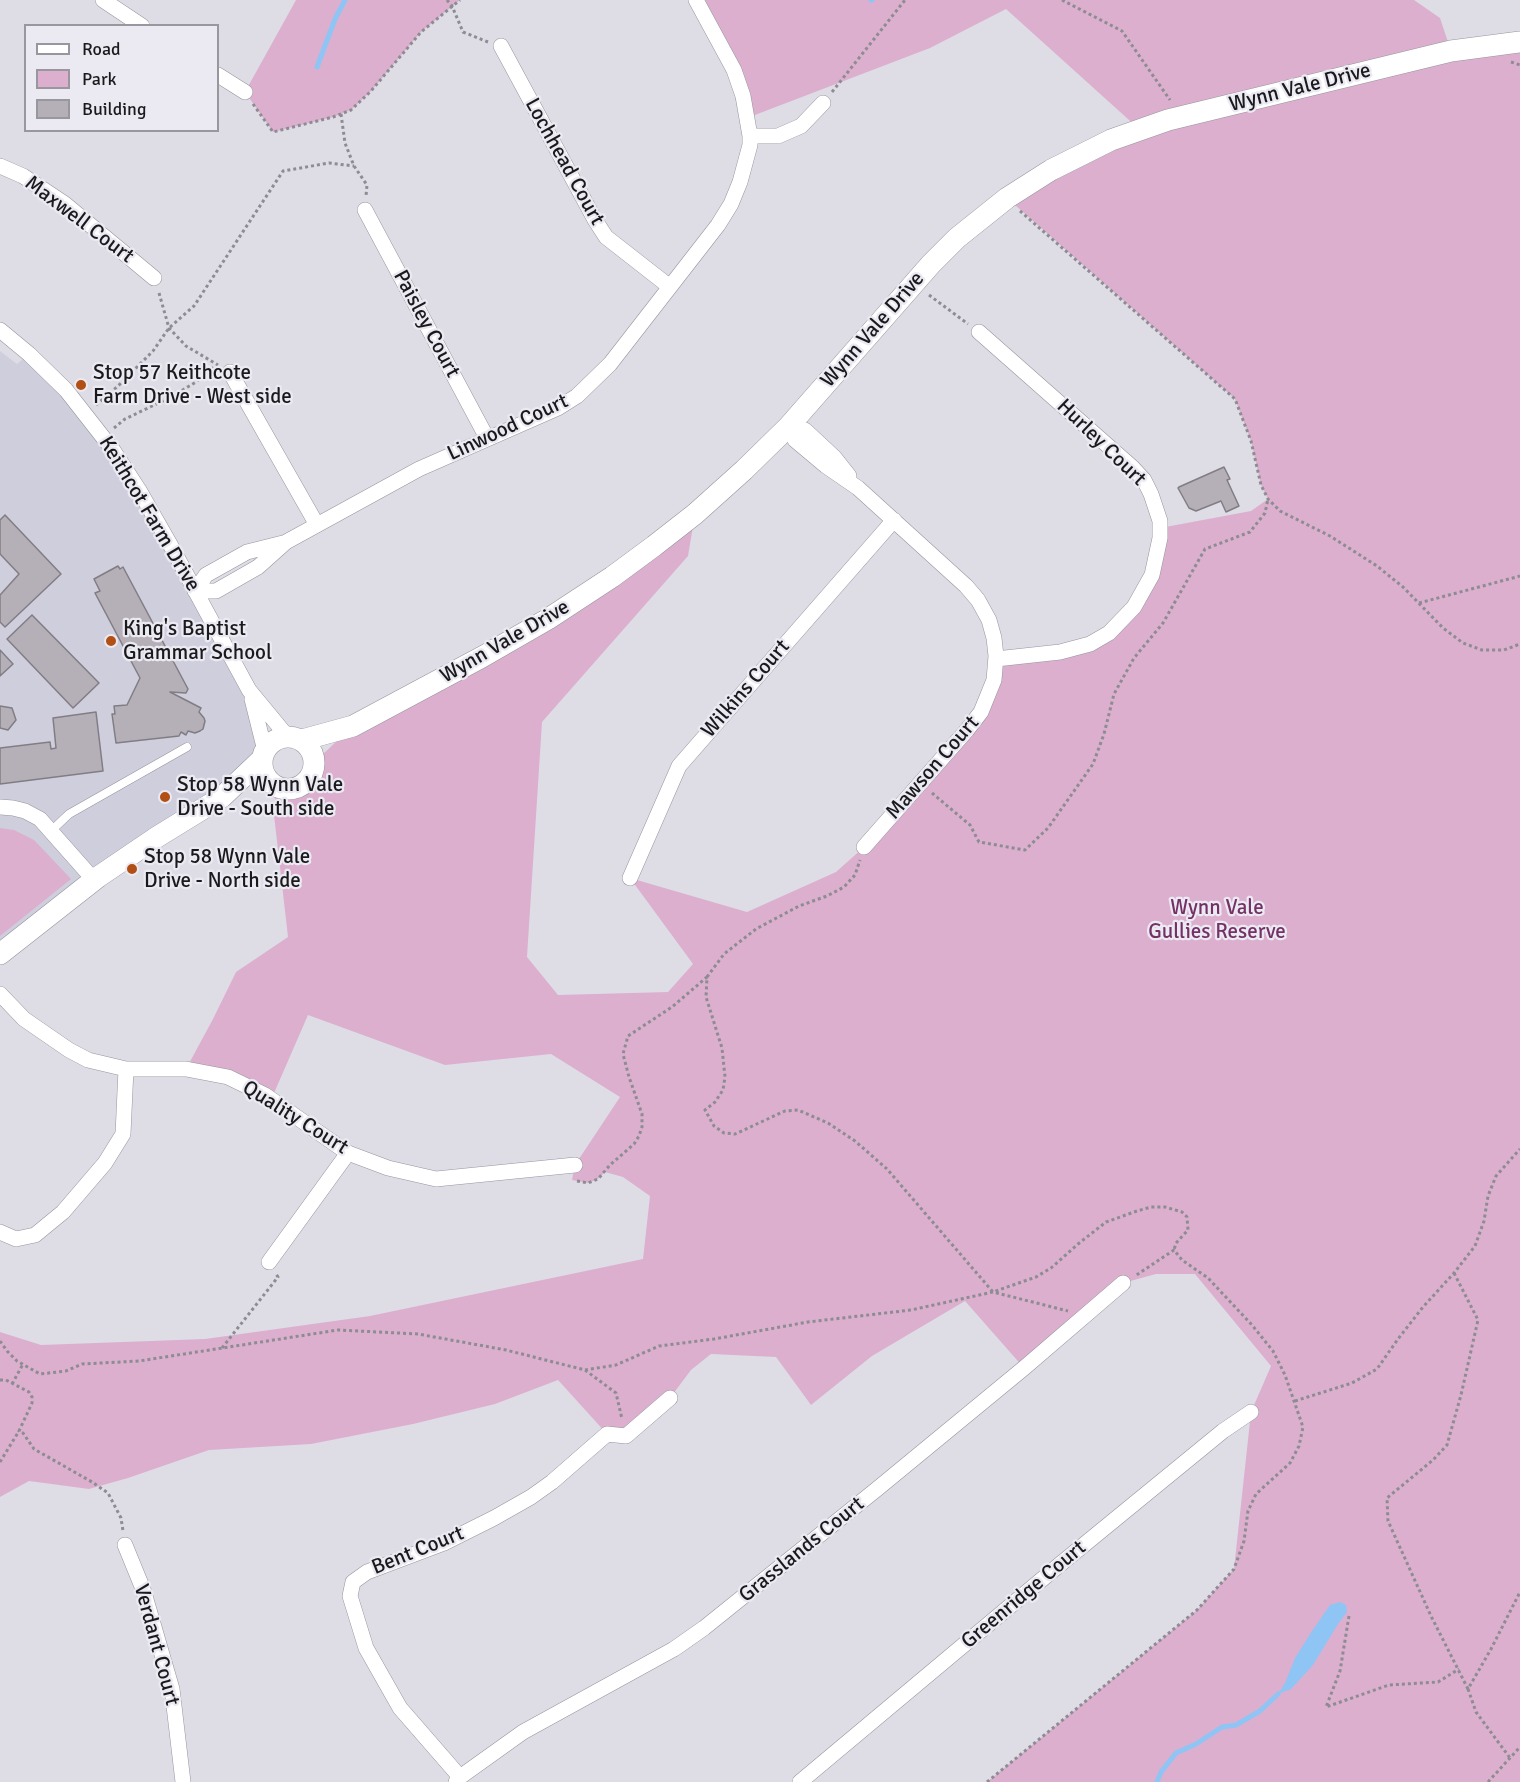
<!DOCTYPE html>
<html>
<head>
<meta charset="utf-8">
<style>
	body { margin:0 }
	#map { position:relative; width:1520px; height:1782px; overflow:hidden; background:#dedde6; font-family:Signika,sans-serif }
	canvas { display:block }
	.legend { position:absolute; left:24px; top:24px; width:195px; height:108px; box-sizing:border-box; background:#ebeaf3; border:2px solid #97979d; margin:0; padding:8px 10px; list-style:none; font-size:18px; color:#1a1a1d }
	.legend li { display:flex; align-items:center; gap:12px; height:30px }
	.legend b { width:30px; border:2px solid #97979d }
</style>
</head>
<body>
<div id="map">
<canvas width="1520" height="1782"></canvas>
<ul class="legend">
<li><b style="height:8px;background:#fff"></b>Road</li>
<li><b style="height:16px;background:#dcafcf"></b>Park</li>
<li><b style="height:16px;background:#b5b0b7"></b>Building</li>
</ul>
</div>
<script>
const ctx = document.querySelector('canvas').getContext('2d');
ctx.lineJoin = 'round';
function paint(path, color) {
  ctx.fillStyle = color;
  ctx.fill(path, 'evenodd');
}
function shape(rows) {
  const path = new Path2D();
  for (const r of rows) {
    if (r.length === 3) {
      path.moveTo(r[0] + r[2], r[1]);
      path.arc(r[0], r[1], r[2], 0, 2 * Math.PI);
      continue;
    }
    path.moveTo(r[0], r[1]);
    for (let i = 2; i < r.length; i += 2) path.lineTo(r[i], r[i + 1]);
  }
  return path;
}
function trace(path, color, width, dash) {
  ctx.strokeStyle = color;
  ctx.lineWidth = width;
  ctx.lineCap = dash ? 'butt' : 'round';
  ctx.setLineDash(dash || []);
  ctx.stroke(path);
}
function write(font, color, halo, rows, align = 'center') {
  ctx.font = font + ' Signika,sans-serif';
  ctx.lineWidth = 4.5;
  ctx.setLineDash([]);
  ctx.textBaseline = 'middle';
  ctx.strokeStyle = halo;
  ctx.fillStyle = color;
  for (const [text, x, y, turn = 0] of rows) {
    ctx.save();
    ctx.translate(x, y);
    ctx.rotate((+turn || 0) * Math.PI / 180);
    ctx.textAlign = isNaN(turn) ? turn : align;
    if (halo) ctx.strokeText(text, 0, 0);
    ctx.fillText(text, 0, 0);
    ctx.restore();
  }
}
const built = shape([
	[0,351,17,364,29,354,119,458,249,690,263,756,0,956]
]);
const green = shape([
	[296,0,460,0,421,32,371,91,351,110,333,117,273,132,245,92],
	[696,0,1414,0,1440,18,1451,51,1520,42,1520,1782,987,1782,1197,1610,1234,1569,1251,1412,1271,1366,1195,1274,1156,1274,1123,1283,1024,1368,965,1301,872,1356,811,1405,776,1357,711,1354,691,1370,670,1398,626,1436,607,1434,558,1380,495,1404,413,1424,311,1444,209,1450,128,1478,89,1489,29,1481,0,1497,0,1332,41,1345,205,1339,370,1316,643,1259,650,1196,623,1177,605,1172,598,1179,588,1183,572,1180,575,1165,620,1097,551,1054,445,1065,308,1015,271,1100,186,1069,213,1019,236,972,288,937,274,815,276,786,289,789,303,785,308,780,314,767,323,754,353,726,482,657,695,514,688,556,542,722,527,957,558,995,668,992,693,964,630,878,747,912,836,872,864,847,967,730,996,659,1090,644,1134,607,1160,528,1251,511,1268,499,1261,485,1251,441,1235,399,1007,198,1139,129,1006,9,930,48,747,118],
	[0,828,14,830,34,840,71,879,0,936]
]);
const water = shape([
	[1340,1602,1346,1605,1347,1612,1338,1624,1313,1665,1291,1689,1278,1694,1285,1683,1295,1658,1312,1631,1330,1605]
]);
const stream = shape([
	[871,0,872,0],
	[317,67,335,19,345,0],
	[1157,1782,1161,1772,1176,1753,1196,1744,1222,1727,1236,1725,1260,1711,1278,1694]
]);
const building = shape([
	[1224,467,1230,479,1227,480,1239,506,1226,512,1221,501,1196,511,1189,508,1178,488,1179,487,1224,467],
	[5,515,61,574,5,627,0,622,0,595,19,574,0,554,0,520,5,515],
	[118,566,120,569,123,567,188,689,186,693,170,692,201,708,199,712,204,718,205,721,203,729,200,731,195,733,188,731,186,735,181,732,179,736,116,743,112,714,115,714,114,706,127,705,140,678,95,593,100,591,94,579,118,566],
	[32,615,99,683,73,708,7,639,32,615],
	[0,650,13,664,0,676,0,650],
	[0,706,12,708,16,720,8,730,0,728,0,706],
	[96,712,103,771,0,784,0,748,50,742,51,749,56,748,53,718,96,712]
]);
const path = shape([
	[447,0,452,6,463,32,488,42],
	[1062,0,1122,31,1170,100],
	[1511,62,1520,65],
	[832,92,905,0],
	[253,104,273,132,333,117,351,110,371,91,421,32,460,0],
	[341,114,345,143,354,166,367,185,366,196],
	[1020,211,1235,399,1251,441,1261,485,1268,499,1280,511,1330,536,1377,566,1403,587,1443,628,1463,643,1482,650,1504,650,1520,644],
	[159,293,169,328,186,346,218,365],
	[929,295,968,324],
	[96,405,118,386,153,351,169,328,194,306,283,171,329,163,354,166],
	[114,428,125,419,171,397,196,382,215,366],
	[1419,603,1520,576],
	[932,793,970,825,979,842,1025,850,1048,828,1093,764,1104,734,1114,694,1134,658,1163,623,1205,549,1250,532,1265,513,1268,499],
	[707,977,724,954,756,929,799,906,827,896,844,887,855,875,860,860],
	[577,1181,588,1183,598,1179,610,1165,634,1144,639,1136,642,1127,642,1114,629,1077,623,1054,628,1036,672,1007,707,977,706,997,722,1048,725,1077,723,1090,715,1102,705,1110,714,1126,724,1133,735,1134,785,1111,798,1110,828,1123,855,1141,887,1169,993,1292,1036,1277,1051,1268,1078,1244,1106,1222,1137,1211,1151,1207,1165,1207,1182,1212,1187,1217,1188,1230,1176,1243,1174,1250],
	[1454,1273,1478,1320,1461,1395,1447,1445,1433,1460,1387,1498,1388,1521,1431,1616,1468,1689,1491,1649,1520,1592],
	[0,1341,7,1351,17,1361,40,1374,66,1371,82,1364,139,1361,338,1330,418,1334,506,1350,585,1370,616,1393,622,1419],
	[222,1348,278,1277,276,1274],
	[585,1370,616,1365,659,1346,714,1339,808,1322,911,1310,993,1292,1068,1311],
	[0,1380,6,1380,29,1392,32,1397,32,1403,19,1431,23,1433,34,1449,92,1482,108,1493,121,1518,123,1531],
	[12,1384,23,1364],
	[1295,1401,1352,1383,1377,1369,1398,1339,1423,1307,1454,1273,1475,1246,1484,1221,1488,1196,1496,1176,1520,1149],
	[0,1462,19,1431],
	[1349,1616,1340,1671,1326,1707,1389,1685,1438,1682,1459,1669],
	[1468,1689,1476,1712,1510,1758],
	[987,1782,1197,1610,1234,1569,1244,1541,1248,1511,1256,1494,1290,1463,1299,1446,1303,1427,1285,1375,1273,1351,1252,1325,1208,1278,1182,1260,1174,1250,1135,1276],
	[1488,1782,1520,1747]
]);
const lane = shape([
	[51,831,69,814,187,747]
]);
const street = shape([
	[103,0,142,26],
	[501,46,595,220,606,237,670,287],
	[218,75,245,92],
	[750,136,778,136,801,126,823,103],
	[0,166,23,176,65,204,154,278],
	[365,210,487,438],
	[0,330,29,354,66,390,113,450,139,490,171,546,249,690,287,736],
	[979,332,1132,467,1144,480,1151,494,1160,521,1160,538,1152,575,1134,607,1109,633,1090,644,1060,652,996,659],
	[230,372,317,525],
	[789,426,795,440,826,466,858,488,966,586,978,600,989,620,994,638,996,656,994,680,981,712,967,730,864,847],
	[789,426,805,430,834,457,849,476],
	[195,591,216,591,258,567,286,542,419,469,558,408,577,396,610,364,718,225,731,204,740,182,750,145,750,136,743,96,734,70,696,0],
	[195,591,206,575,247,552,283,543],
	[252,699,265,751],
	[0,807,13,808,25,811,40,819,94,880],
	[630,878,679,766,894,520],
	[0,994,24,1019,69,1050,88,1060,126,1069,186,1069,228,1077,265,1095,348,1153,388,1168,436,1179,575,1165],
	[0,1232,16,1239,35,1235,63,1212,105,1163,123,1134,126,1069],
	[269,1262,348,1153],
	[125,1545,143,1589,172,1689,183,1782],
	[460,1777,400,1708,366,1648,350,1596,353,1582,367,1572,444,1543,494,1518,531,1497,552,1482,607,1434,626,1436,670,1398],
	[456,1782,460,1777,523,1732,674,1649,704,1628,877,1489,1024,1368,1123,1283],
	[800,1782,1058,1566,1223,1431,1251,1412]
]);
const secondary = shape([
	[288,763,26],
	[302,740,353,726,482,657,548,619,612,577,654,546,695,514,744,470,789,426,931,264,957,238,1007,198,1051,170,1111,140,1168,120,1451,51,1520,42],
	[0,954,98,877,157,837,222,797,262,759]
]);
const markers = [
	[81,385,6,"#b14f15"],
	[111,641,6,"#b14f15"],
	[165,797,6,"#b14f15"],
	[132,869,6,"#b14f15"]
];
const streetNames = [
	["Wynn Vale Drive",1300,88,-14],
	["Lochhead Court",564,162,61],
	["Maxwell Court",79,220,37],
	["Paisley Court",426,324,62],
	["Wynn Vale Drive",873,330,-49],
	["Linwood Court",508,428,-25],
	["Hurley Court",1101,443,44],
	["Keithcot Farm Drive",149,514,59],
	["Wynn Vale Drive",505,642,-30],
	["Wilkins Court",746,689,-49],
	["Mawson Court",933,768,-49],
	["Quality Court",295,1118,32],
	["Grasslands Court",802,1550,-39],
	["Bent Court",418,1551,-22],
	["Greenridge Court",1024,1595,-40],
	["Verdant Court",156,1645,75]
];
const poiNames = [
	["Stop 57 Keithcote",93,373],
	["Farm Drive - West side",93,397],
	["King's Baptist",123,629],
	["Grammar School",123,653],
	["Stop 58 Wynn Vale",177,785],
	["Drive - South side",177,809],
	["Stop 58 Wynn Vale",144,857],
	["Drive - North side",144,881]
];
const parkNames = [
	["Wynn Vale",1217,908],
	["Gullies Reserve",1217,932]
];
paint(built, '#cfcedd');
paint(green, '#dcafcf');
paint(water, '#8fc5f4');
trace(stream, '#8fc5f4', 5);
paint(building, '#b5b0b7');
trace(building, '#827d84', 1.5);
trace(lane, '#96959d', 9);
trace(street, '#96959d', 16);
trace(secondary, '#96959d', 22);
trace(path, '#8c8c92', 3, [3, 3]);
trace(lane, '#fff', 8);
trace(street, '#fff', 15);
trace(secondary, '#fff', 21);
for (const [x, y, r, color] of markers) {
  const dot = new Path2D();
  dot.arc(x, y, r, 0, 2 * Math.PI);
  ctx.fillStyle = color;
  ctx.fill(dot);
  trace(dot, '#ebeaf3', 2);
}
write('21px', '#1a1a1d', '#ebeaf3', streetNames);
write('21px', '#1a1a1d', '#ebeaf3', poiNames, 'left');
write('21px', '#753166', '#ebeaf3', parkNames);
</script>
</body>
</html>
